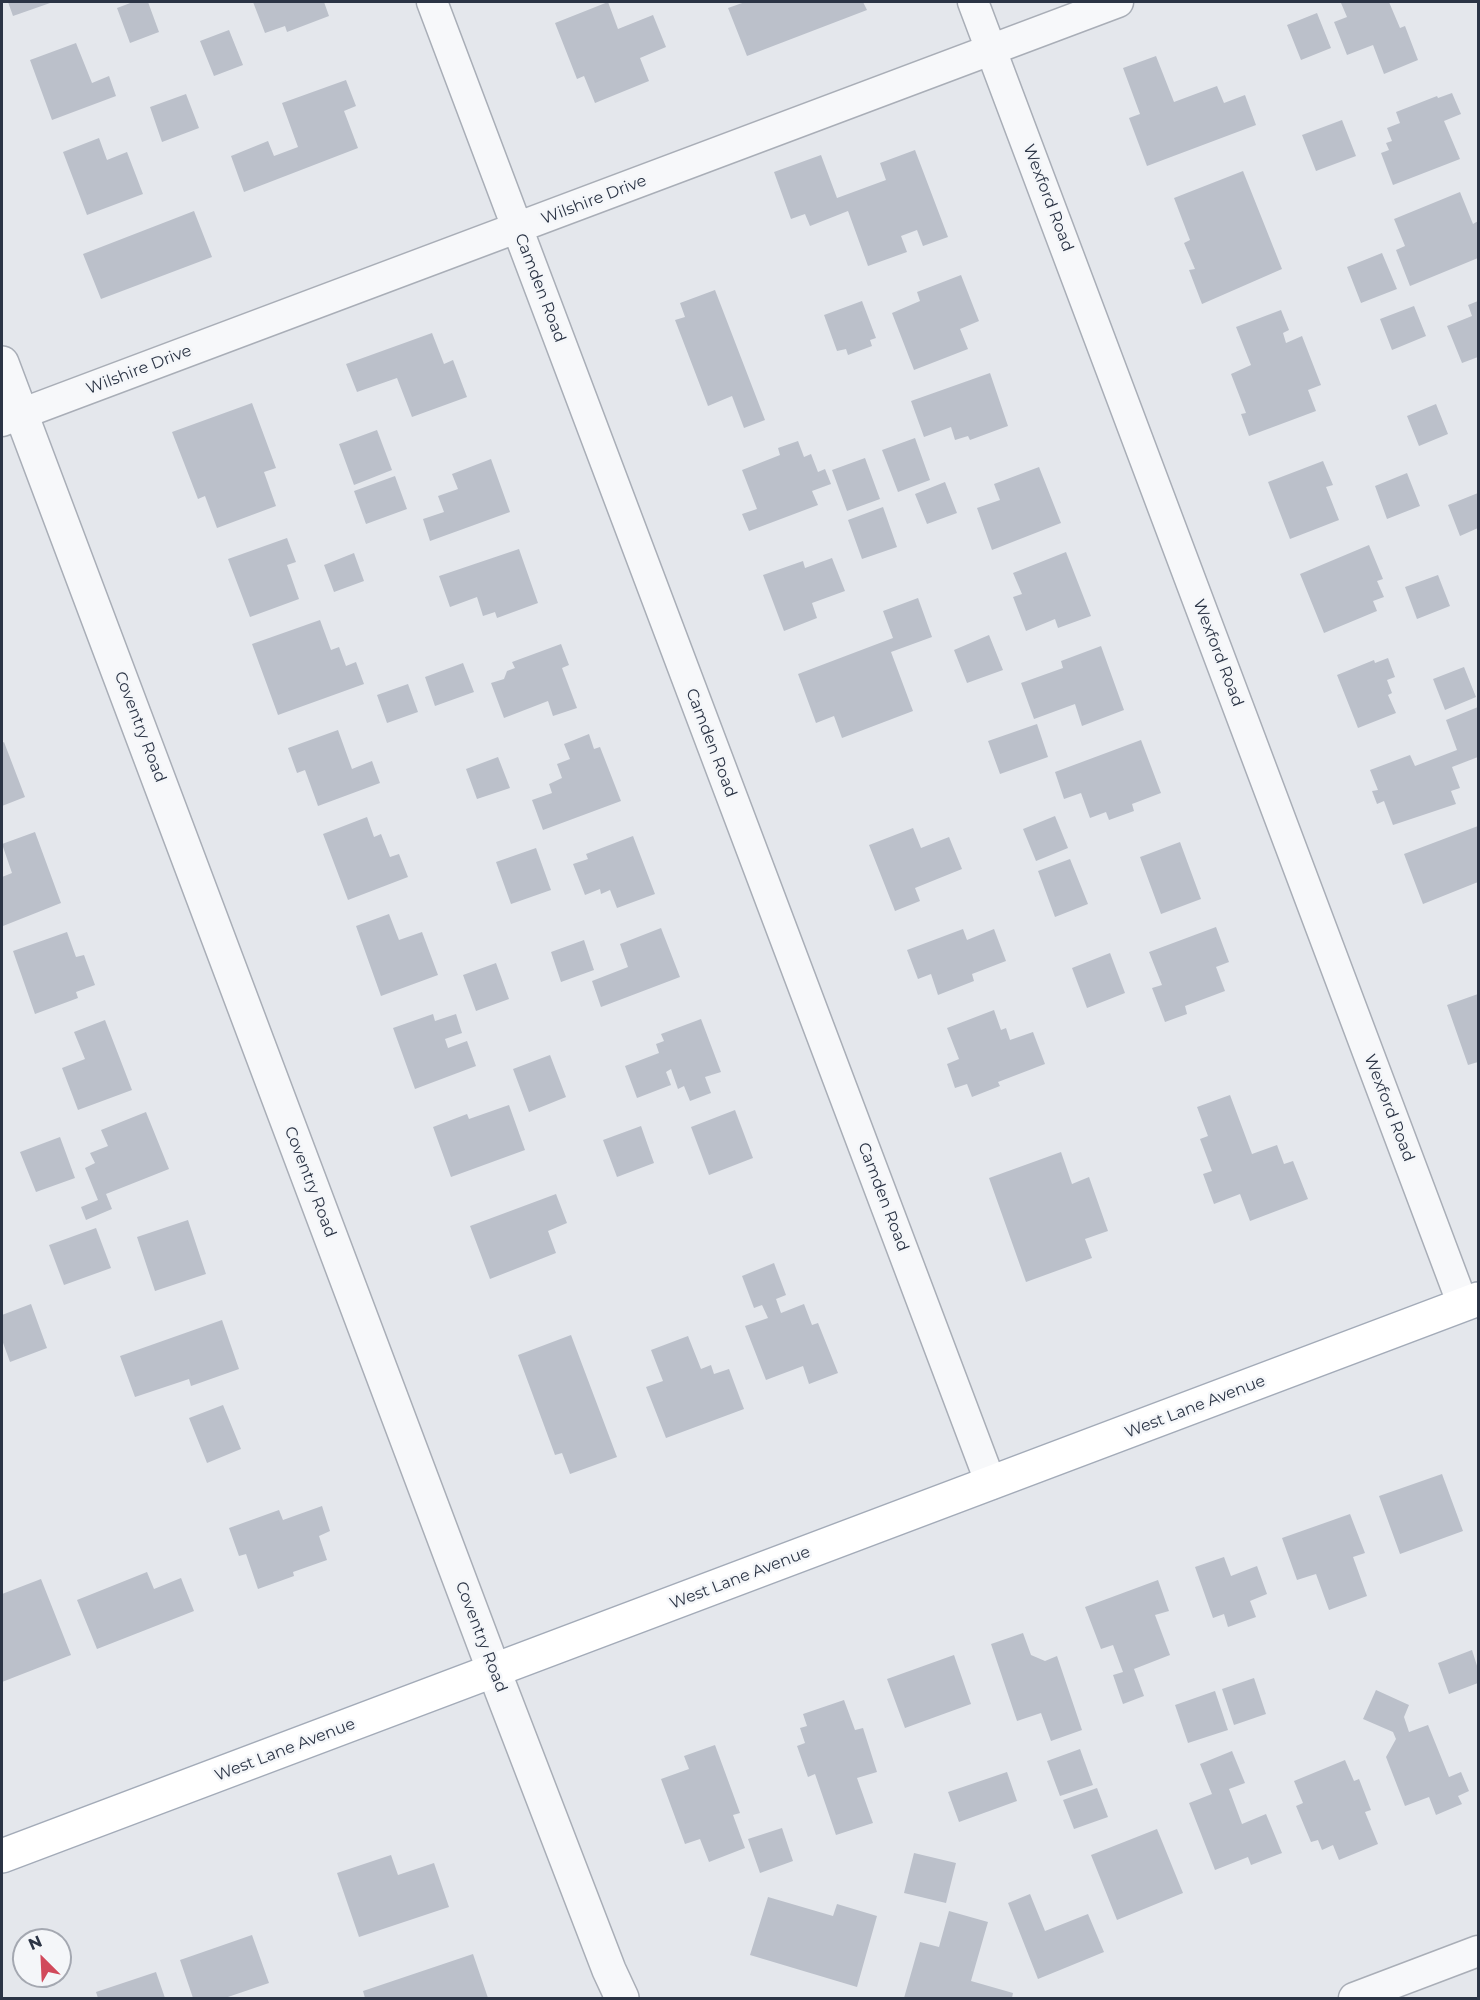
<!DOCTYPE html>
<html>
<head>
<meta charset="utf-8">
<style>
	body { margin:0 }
	#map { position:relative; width:1480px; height:2000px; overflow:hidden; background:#e4e7ec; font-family:Montserrat,sans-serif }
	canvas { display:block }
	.frame { position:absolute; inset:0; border:3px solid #2b3445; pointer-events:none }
	.north { position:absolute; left:12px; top:1928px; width:60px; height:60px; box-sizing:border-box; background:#f4f6f9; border:2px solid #a4a8b1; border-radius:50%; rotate:336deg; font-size:16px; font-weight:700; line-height:24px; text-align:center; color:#2b3445 }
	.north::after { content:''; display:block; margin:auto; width:21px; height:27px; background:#d1495b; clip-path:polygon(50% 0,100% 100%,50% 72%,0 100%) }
</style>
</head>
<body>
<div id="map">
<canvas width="1480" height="2000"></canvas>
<div class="frame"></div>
<div class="north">N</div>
</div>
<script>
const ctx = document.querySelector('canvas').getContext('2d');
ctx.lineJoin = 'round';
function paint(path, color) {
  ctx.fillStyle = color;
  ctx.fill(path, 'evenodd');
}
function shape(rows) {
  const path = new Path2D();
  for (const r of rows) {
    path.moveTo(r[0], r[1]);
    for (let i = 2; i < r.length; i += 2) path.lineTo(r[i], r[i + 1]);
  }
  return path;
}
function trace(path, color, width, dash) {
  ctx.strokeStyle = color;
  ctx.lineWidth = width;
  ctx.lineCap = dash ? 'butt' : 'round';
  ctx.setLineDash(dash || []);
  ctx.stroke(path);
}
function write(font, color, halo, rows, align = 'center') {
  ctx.font = font + ' Montserrat,sans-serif';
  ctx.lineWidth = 5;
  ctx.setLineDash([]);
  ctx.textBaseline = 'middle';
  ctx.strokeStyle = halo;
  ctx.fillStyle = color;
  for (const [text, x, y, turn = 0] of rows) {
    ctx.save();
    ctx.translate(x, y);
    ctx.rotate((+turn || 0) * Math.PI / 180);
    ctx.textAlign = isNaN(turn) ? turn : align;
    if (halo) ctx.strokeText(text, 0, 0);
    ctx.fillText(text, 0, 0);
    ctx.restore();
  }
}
const building = shape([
	[8,2,53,2,13,16],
	[133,2,148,2,159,32,130,43,117,8],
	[253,2,324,2,329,16,287,32,285,26,265,33],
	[608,2,618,29,653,15,666,47,640,58,649,81,595,103,584,76,577,79,555,23],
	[745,2,863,2,867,10,747,56,728,8],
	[1346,2,1389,2,1400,28,1405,26,1418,60,1384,74,1373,45,1347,55,1334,22,1347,17,1341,3],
	[1317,13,1331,48,1301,60,1287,25],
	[229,30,243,65,214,76,200,41],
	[76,43,92,83,109,76,116,96,52,120,30,60],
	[1156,56,1174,102,1217,86,1224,103,1245,95,1256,125,1147,166,1129,118,1140,114,1123,68],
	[346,80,356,106,344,111,358,148,244,192,231,156,268,141,274,156,298,147,282,103],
	[1452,93,1461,114,1444,121,1460,159,1393,185,1381,153,1389,150,1386,143,1392,141,1387,128,1400,123,1396,112,1437,96,1438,98],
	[186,94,199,128,162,142,150,107],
	[1342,120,1356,156,1316,171,1302,135],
	[99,138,107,160,127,152,143,194,87,215,63,152],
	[915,150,948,237,923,246,917,230,901,236,907,252,868,266,848,211,810,226,805,214,791,219,774,172,821,155,837,198,886,180,880,163],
	[1243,171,1282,269,1202,304,1189,270,1195,269,1184,243,1190,240,1174,198],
	[1460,192,1473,224,1478,221,1478,258,1410,286,1396,250,1405,246,1394,219],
	[194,211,212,257,101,299,83,254],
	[1382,253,1397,289,1361,303,1347,267],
	[961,275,979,321,960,329,968,349,914,370,892,313,920,301,917,292],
	[715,290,765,420,744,428,732,396,708,406,675,320,685,317,680,303],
	[862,301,876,338,870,340,872,346,848,355,846,349,837,351,824,315],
	[1478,301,1478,357,1462,363,1447,326,1472,316,1468,305],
	[1414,306,1426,336,1392,350,1380,319],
	[1281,310,1289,330,1283,333,1286,343,1302,336,1321,385,1308,390,1316,411,1249,436,1241,414,1246,413,1231,374,1251,365,1236,327],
	[432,333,444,364,453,360,467,397,412,417,397,378,357,392,346,364],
	[990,373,1008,426,970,440,968,436,955,440,951,427,924,437,911,401],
	[252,403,276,468,264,472,276,506,217,528,205,496,198,499,172,432],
	[1436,404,1448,434,1419,446,1407,416],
	[377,430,392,470,354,485,339,444],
	[915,438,930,480,898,492,882,450],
	[798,441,804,457,811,454,818,472,825,469,831,484,812,491,818,505,749,531,742,514,757,509,742,470,780,455,778,448],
	[865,458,880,499,847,511,832,470],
	[491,459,510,512,430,541,423,519,444,512,438,496,458,489,452,474],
	[1323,461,1333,485,1326,487,1339,520,1290,539,1268,482],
	[1039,467,1061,523,992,550,977,508,1000,500,994,484],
	[1407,473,1420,506,1387,519,1375,486],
	[395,476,407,509,366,524,354,491],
	[945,482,957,513,927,524,915,494],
	[1478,493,1478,528,1460,536,1448,505],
	[883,507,897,547,862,559,848,520],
	[287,538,296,562,287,565,299,599,250,617,228,559],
	[1369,545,1383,579,1377,581,1384,597,1373,601,1377,611,1324,633,1300,574],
	[519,549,538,603,497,618,495,612,483,616,477,597,450,607,439,576],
	[1066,552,1091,616,1058,628,1055,619,1026,631,1013,597,1022,594,1013,573],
	[354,553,364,581,334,592,324,565],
	[832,558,845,591,812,603,817,618,784,631,763,575,803,561,805,568],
	[1438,575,1450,606,1417,619,1405,587],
	[918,598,932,637,891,652,913,711,842,738,834,716,816,723,798,674,893,638,883,611],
	[320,620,331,650,339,647,346,666,356,662,364,684,278,715,252,644],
	[989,635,1003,670,967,683,954,650],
	[561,644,569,665,562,668,577,708,553,716,548,701,504,718,491,683,504,679,507,671,515,668,512,662],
	[1101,646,1124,710,1082,726,1075,704,1034,719,1021,683,1063,668,1061,661],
	[1388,658,1395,677,1387,680,1392,693,1388,695,1396,713,1358,728,1337,675,1374,660,1375,663],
	[463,663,474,692,435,706,425,677],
	[1464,667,1476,697,1445,710,1433,679],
	[408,684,418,712,387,723,377,695],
	[1478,707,1478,757,1452,767,1460,788,1451,791,1456,804,1393,825,1384,801,1377,804,1372,791,1378,790,1370,770,1410,755,1415,766,1457,750,1446,720],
	[1037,724,1048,757,1000,774,988,741],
	[338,730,352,769,372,761,380,783,318,806,305,770,297,773,288,748],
	[589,734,594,749,600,747,621,801,543,830,532,800,552,793,549,784,562,778,557,764,570,759,564,744],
	[1141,740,1161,793,1132,804,1134,811,1109,820,1106,812,1090,818,1081,793,1064,799,1055,772],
	[4,742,25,797,2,806,2,743],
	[498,757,510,788,477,799,466,769],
	[1055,816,1068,848,1036,861,1023,829],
	[367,817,374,837,381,834,390,857,399,854,408,877,348,900,323,834],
	[1478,826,1478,882,1423,904,1404,854],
	[913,828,921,848,949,837,962,869,915,888,920,901,895,911,869,845],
	[35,832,61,903,3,926,2,877,12,873,2,844],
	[633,836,655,894,617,908,610,890,601,894,600,889,585,895,573,864,588,859,586,854],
	[1180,842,1201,899,1161,914,1140,857],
	[536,848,551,890,511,904,496,862],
	[1070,859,1088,904,1055,917,1038,871],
	[389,914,399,940,422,932,438,975,381,996,356,926],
	[1216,927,1229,962,1216,967,1225,991,1185,1006,1187,1014,1165,1022,1152,988,1162,985,1149,952],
	[661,928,680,977,601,1007,592,981,628,967,620,944],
	[963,929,967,940,994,929,1006,961,972,974,974,981,938,995,931,974,918,979,907,950],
	[67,932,76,957,84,955,95,985,76,992,78,998,35,1014,13,951],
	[584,940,594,970,561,982,551,952],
	[1110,953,1125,993,1087,1008,1072,968],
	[496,963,509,999,476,1011,463,975],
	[1478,994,1478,1062,1468,1065,1447,1005],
	[994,1010,1001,1030,1006,1028,1010,1040,1033,1032,1045,1064,998,1082,1000,1086,972,1097,967,1084,955,1088,947,1064,959,1059,947,1028],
	[433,1014,435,1021,456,1014,462,1033,445,1039,448,1048,467,1041,476,1066,415,1089,393,1028],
	[701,1019,721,1072,705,1077,711,1093,690,1101,684,1086,678,1089,671,1069,666,1072,671,1085,637,1098,625,1066,659,1053,656,1044,664,1041,661,1034],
	[105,1020,132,1090,78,1110,62,1068,85,1059,74,1032],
	[550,1055,566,1097,529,1112,513,1069],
	[1230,1095,1252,1154,1277,1145,1284,1164,1293,1161,1308,1199,1250,1221,1240,1194,1214,1204,1203,1174,1212,1171,1200,1139,1208,1136,1197,1107],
	[509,1105,525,1150,451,1177,433,1127,467,1114,469,1119],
	[735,1110,753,1158,709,1175,691,1127],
	[146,1112,169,1169,106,1194,112,1209,86,1220,81,1207,98,1200,85,1168,95,1163,90,1153,108,1146,101,1130],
	[641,1126,654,1163,617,1177,603,1140],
	[60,1137,75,1178,36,1192,20,1152],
	[1061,1152,1072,1184,1089,1177,1108,1231,1085,1239,1092,1258,1026,1282,989,1178],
	[556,1194,567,1223,548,1231,556,1253,490,1279,470,1226],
	[188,1220,206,1274,155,1291,137,1237],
	[96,1228,111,1268,64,1285,49,1245],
	[774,1263,786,1295,776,1299,781,1313,804,1304,812,1325,818,1323,838,1373,809,1384,803,1366,766,1380,745,1326,768,1318,762,1305,754,1308,742,1276],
	[31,1304,47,1348,10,1362,2,1340,2,1315],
	[222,1320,239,1369,191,1386,189,1379,135,1397,120,1356],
	[571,1335,617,1457,570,1474,562,1453,555,1455,518,1355],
	[688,1336,701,1369,711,1365,714,1374,729,1369,744,1409,666,1438,646,1387,663,1381,651,1350],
	[223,1405,241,1449,207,1463,189,1418],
	[1442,1474,1463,1531,1400,1554,1379,1496],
	[322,1506,330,1531,319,1536,327,1560,293,1572,294,1576,258,1589,246,1554,239,1556,229,1528,279,1510,283,1520],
	[1350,1514,1365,1553,1353,1557,1367,1596,1329,1610,1316,1574,1297,1580,1282,1538],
	[1224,1557,1231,1576,1257,1566,1267,1594,1250,1601,1256,1617,1228,1627,1224,1614,1213,1618,1195,1567],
	[147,1572,154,1589,181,1578,194,1611,97,1649,77,1600],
	[41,1579,71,1655,2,1682,2,1594],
	[1158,1580,1169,1611,1155,1615,1170,1655,1134,1669,1144,1696,1123,1704,1113,1675,1123,1672,1113,1645,1101,1649,1085,1607],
	[1023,1633,1031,1655,1045,1661,1057,1656,1082,1730,1051,1741,1041,1713,1017,1721,991,1644],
	[1472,1650,1478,1669,1478,1683,1449,1694,1438,1663],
	[954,1655,971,1704,905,1728,887,1679],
	[1254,1678,1266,1714,1234,1725,1222,1689],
	[1376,1690,1409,1705,1404,1717,1409,1732,1428,1725,1449,1777,1461,1772,1469,1791,1458,1796,1462,1804,1436,1815,1429,1797,1405,1806,1386,1757,1396,1739,1393,1732,1363,1719],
	[1215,1691,1228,1730,1188,1743,1175,1705],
	[844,1700,855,1730,863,1728,877,1772,857,1778,873,1823,836,1835,815,1774,808,1777,797,1746,805,1743,800,1728,807,1726,803,1714],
	[715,1745,740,1813,733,1815,745,1848,709,1862,700,1839,685,1844,661,1779,689,1769,684,1756],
	[1080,1749,1093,1785,1060,1796,1047,1761],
	[1232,1751,1245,1783,1229,1789,1242,1824,1266,1814,1282,1853,1251,1865,1248,1857,1215,1870,1189,1803,1212,1794,1200,1764],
	[1345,1760,1354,1781,1359,1779,1371,1810,1365,1812,1378,1844,1339,1860,1333,1845,1322,1850,1318,1840,1311,1842,1296,1806,1303,1803,1294,1781],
	[1007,1772,1017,1801,959,1822,948,1792],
	[1097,1788,1108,1817,1074,1829,1063,1800],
	[782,1828,793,1861,760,1873,748,1839],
	[1157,1829,1183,1893,1117,1920,1091,1855],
	[914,1853,956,1863,946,1903,904,1893],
	[391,1855,398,1875,434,1863,449,1907,359,1937,337,1873],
	[1030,1894,1045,1931,1088,1914,1104,1952,1038,1979,1008,1903],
	[768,1897,833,1916,837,1904,877,1916,857,1987,750,1955],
	[949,1911,988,1922,971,1981,1013,1993,1012,1998,904,1998,920,1942,939,1947],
	[252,1935,269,1983,225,1998,193,1998,180,1960],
	[473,1954,488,1998,365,1998,363,1991],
	[156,1972,165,1998,98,1998,96,1992]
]);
const minor = shape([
	[432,2,991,1484],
	[973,2,1463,1305],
	[2,421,1118,2],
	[1354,1998,1478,1951]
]);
const tertiary = shape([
	[2,363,494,1671,609,1970,622,1998]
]);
const primary = shape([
	[2,1856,1478,1299]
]);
const streetNames = [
	["Wexford Road",1048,198,69],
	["Wilshire Drive",594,200,-21],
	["Camden Road",540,288,69],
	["Wilshire Drive",139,370,-21],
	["Wexford Road",1218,653,69],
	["Coventry Road",140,727,69],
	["Camden Road",711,743,69],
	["Wexford Road",1389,1108,69],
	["Coventry Road",310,1182,69],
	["Camden Road",883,1197,69],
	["West Lane Avenue",1195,1407,-21],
	["West Lane Avenue",740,1578,-21],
	["Coventry Road",481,1637,69],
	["West Lane Avenue",285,1750,-21]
];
paint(building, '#bbc0ca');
trace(minor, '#a9aeb7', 33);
trace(tertiary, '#a9aeb7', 36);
trace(primary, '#a3abb8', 36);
trace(minor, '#f7f8fa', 30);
trace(tertiary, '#f7f8fa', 33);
trace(primary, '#fff', 33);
write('16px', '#2b3445', '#f4f6f9', streetNames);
</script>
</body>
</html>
